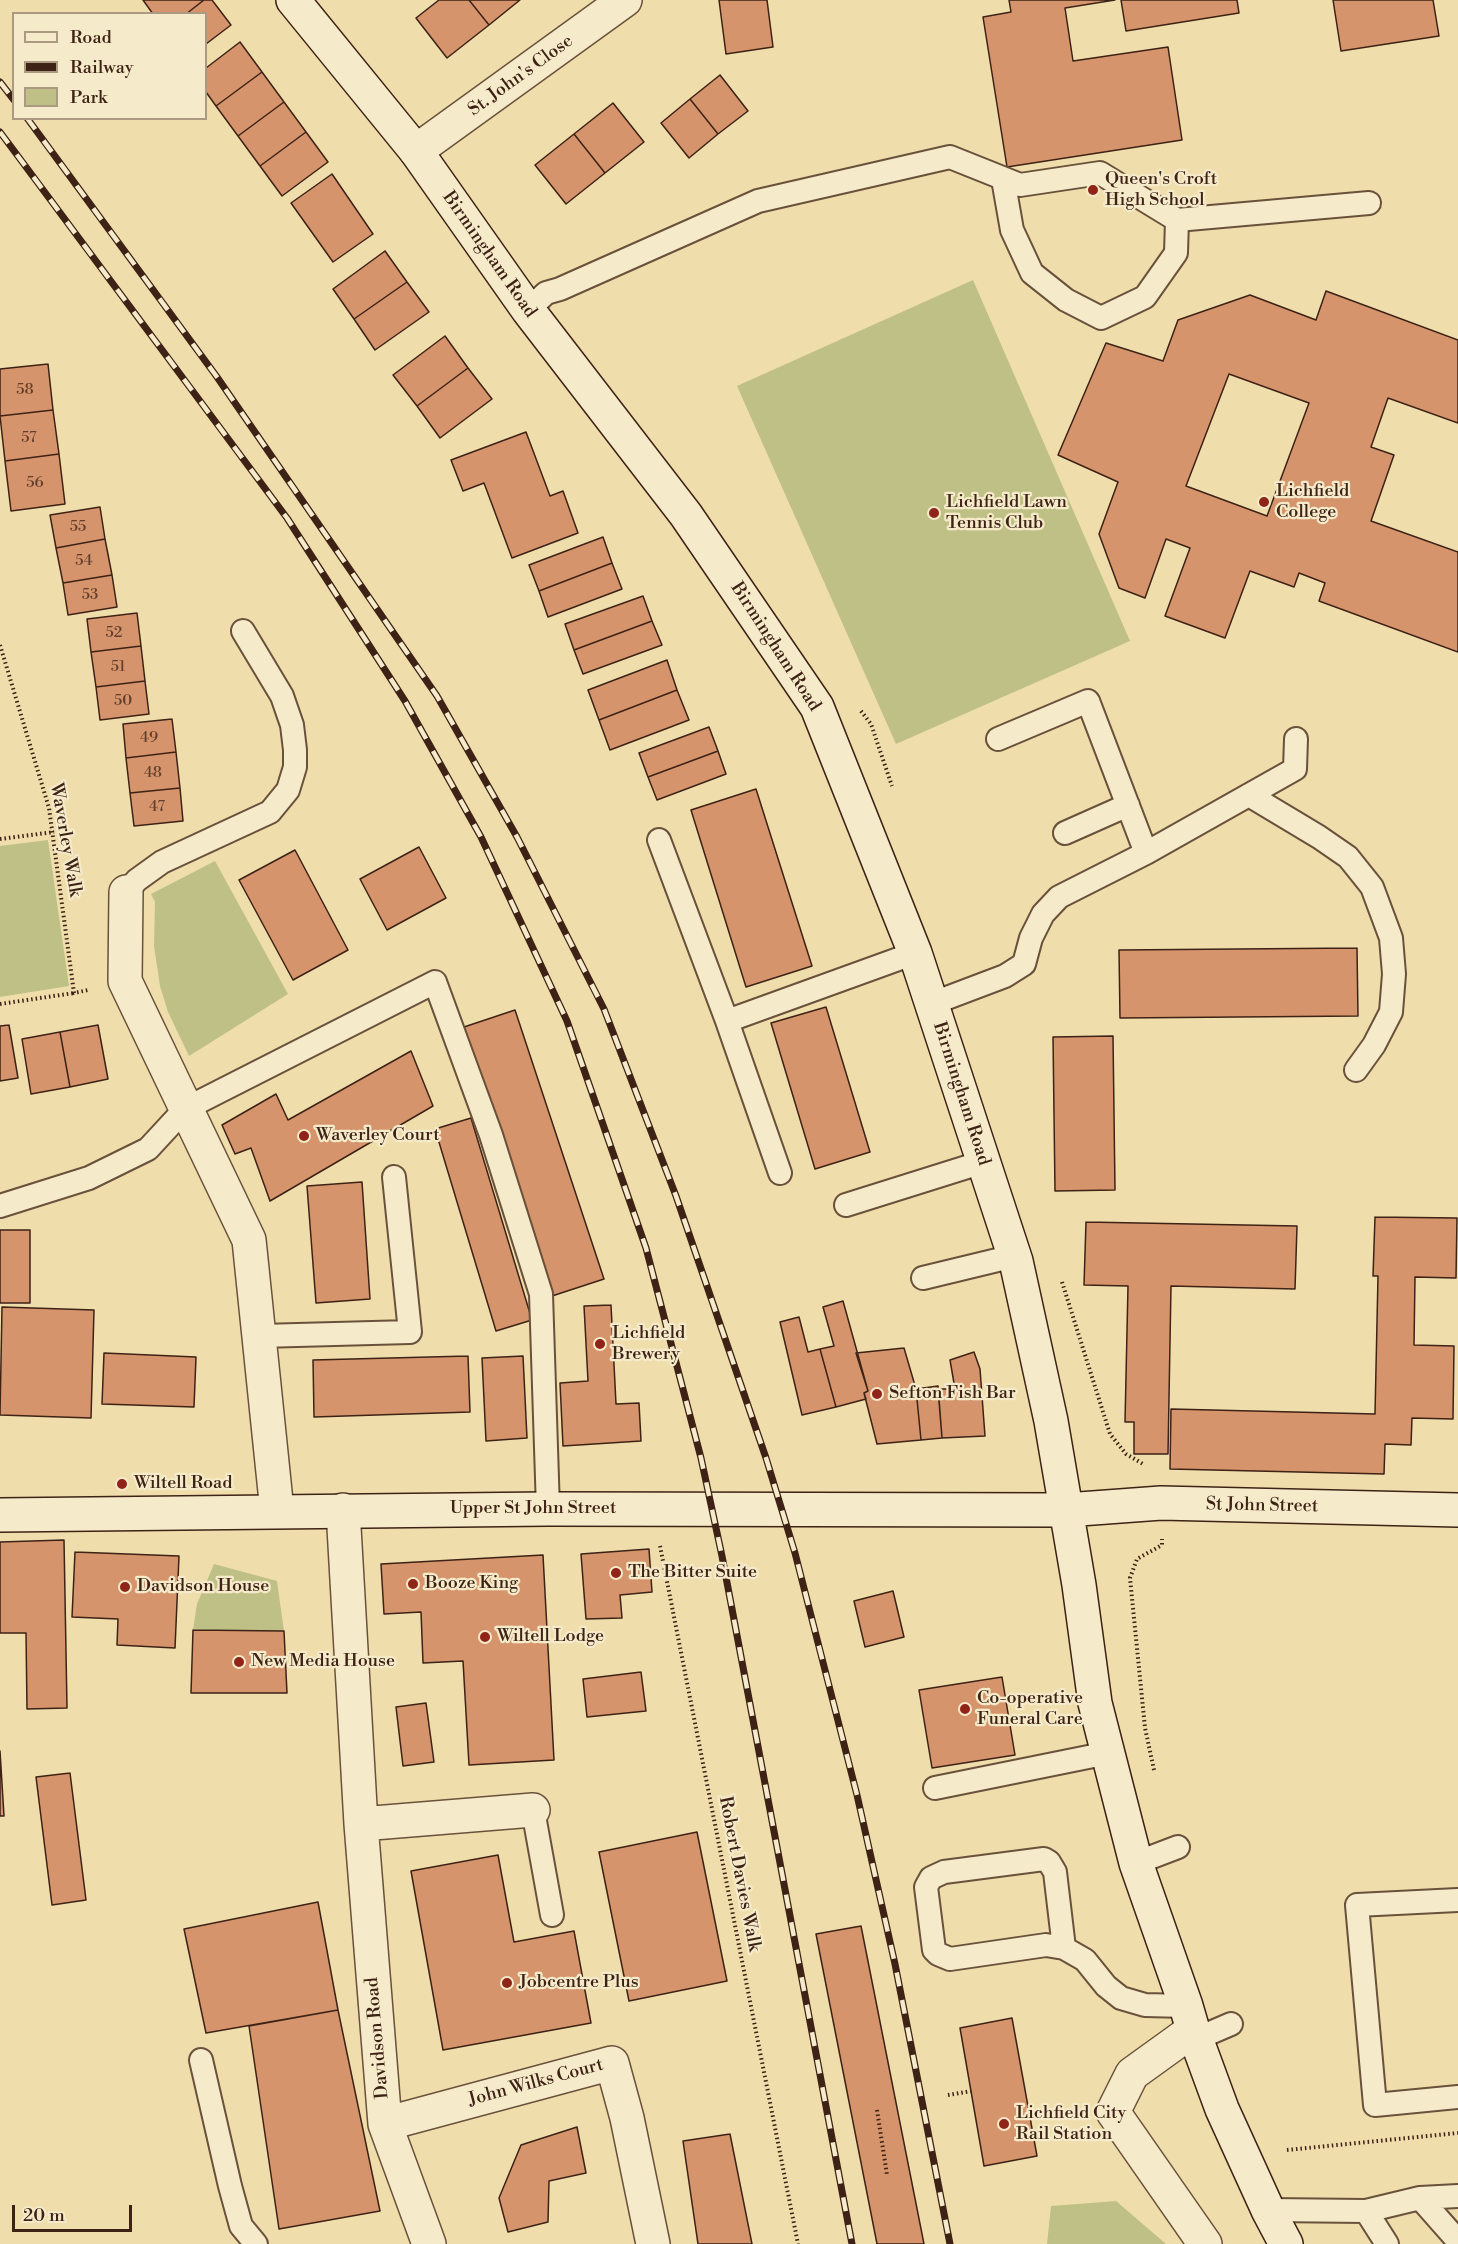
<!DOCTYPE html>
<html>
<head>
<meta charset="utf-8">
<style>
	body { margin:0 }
	#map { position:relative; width:1458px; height:2244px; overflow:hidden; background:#efdeac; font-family:"Libre Bodoni",serif }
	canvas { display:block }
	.legend { position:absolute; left:12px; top:12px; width:195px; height:108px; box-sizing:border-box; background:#f5eac9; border:2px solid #ab9a81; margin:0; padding:8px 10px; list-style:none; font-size:18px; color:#3d2215 }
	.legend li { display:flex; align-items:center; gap:12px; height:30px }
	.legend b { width:30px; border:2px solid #ab9a81 }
	.scale { position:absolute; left:12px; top:2205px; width:120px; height:27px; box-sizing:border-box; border:3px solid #3d2215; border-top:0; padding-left:8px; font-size:18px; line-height:21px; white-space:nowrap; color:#3d2215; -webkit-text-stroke:4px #f5eac9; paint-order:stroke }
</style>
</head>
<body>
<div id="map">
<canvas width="1458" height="2244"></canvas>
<ul class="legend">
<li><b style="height:8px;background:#f5eac9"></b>Road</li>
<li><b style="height:8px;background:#3d2215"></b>Railway</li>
<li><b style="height:16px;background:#bfc085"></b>Park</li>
</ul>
<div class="scale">20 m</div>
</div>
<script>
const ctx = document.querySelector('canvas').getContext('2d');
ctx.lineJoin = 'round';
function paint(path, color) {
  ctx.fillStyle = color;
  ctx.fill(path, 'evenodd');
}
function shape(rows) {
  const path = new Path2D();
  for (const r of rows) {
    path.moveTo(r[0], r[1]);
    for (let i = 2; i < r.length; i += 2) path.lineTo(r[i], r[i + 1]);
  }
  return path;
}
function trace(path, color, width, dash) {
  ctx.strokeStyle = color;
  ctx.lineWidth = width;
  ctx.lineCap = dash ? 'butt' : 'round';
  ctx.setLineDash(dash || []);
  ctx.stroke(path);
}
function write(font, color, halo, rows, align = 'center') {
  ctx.font = font + ' "Libre Bodoni",serif';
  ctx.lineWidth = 4.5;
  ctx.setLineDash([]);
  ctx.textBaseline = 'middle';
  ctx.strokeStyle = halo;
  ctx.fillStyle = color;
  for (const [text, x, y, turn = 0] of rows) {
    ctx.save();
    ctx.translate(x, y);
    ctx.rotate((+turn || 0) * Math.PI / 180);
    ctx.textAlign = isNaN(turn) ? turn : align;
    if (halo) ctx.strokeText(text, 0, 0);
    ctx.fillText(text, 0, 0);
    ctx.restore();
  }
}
const green = shape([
	[973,280,1130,641,896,744,737,386],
	[48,840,69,986,0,997,0,846],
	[215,861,288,994,189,1056,168,1012,160,986,154,946,155,902,151,894],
	[214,1564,277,1581,284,1631,193,1630,197,1604],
	[1116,2201,1166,2244,1047,2244,1051,2206]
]);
const building = shape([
	[143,0,204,0,186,14,153,14,143,0],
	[204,0,212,0,231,25,206,44,206,14,186,14,204,0],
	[439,0,469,0,489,25,447,58,416,18,439,0],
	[469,0,520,0,489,25,469,0],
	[719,0,767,0,773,47,726,54,719,0],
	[1009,0,1115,0,1065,8,1073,61,1168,47,1182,140,1007,167,983,17,1011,12,1009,0],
	[1121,0,1237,0,1239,13,1126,31,1121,0],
	[1333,0,1433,0,1439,36,1341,51,1333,0],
	[240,42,262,72,216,106,206,92,206,68,240,42],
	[262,72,284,102,238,136,216,106,262,72],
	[720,75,748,111,718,134,690,99,720,75],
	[690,99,718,134,689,158,661,123,690,99],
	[284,102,306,132,260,166,238,136,284,102],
	[613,103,644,142,605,173,574,134,613,103],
	[306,132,328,162,282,196,260,166,306,132],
	[574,134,605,173,566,204,535,165,574,134],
	[332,174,373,234,333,262,291,203,332,174],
	[385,251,407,282,354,319,333,289,385,251],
	[407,282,429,312,375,350,354,319,407,282],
	[1326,291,1458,340,1458,423,1388,398,1371,447,1394,455,1371,521,1458,552,1458,652,1319,601,1325,583,1299,573,1294,587,1250,571,1225,638,1165,616,1190,548,1166,539,1145,598,1119,588,1099,534,1118,482,1058,455,1106,343,1163,361,1178,320,1250,295,1316,320,1326,291],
	[1229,374,1309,403,1267,516,1186,486,1229,374],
	[445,336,468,368,417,406,393,375,445,336],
	[48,364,53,410,0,416,0,369,48,364],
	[468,368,492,399,440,438,417,406,468,368],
	[53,410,59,454,5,461,0,416,53,410],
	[526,432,550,496,563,491,578,533,512,558,484,483,463,491,451,460,526,432],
	[59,454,65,504,11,511,5,461,59,454],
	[100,507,105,539,56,548,50,515,100,507],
	[603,537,612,563,539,591,529,565,603,537],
	[105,539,112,575,63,583,56,548,105,539],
	[612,563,622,589,548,617,539,591,612,563],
	[112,575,117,607,68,615,63,583,112,575],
	[643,596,652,621,574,650,565,624,643,596],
	[137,613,141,646,91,652,87,619,137,613],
	[652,621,662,645,583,674,574,650,652,621],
	[141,646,145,681,96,687,91,652,141,646],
	[667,660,677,690,599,720,588,690,667,660],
	[145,681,149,714,100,720,96,687,145,681],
	[677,690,689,720,610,750,599,720,677,690],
	[172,719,176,752,126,758,123,724,172,719],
	[709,727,718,751,648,777,639,753,709,727],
	[718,751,726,774,657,800,648,777,718,751],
	[176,752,180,788,130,793,126,758,176,752],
	[180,788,183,821,134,826,130,793,180,788],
	[756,789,812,966,746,987,691,810,756,789],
	[419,847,446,898,387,930,360,879,419,847],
	[295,850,348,950,293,980,239,880,295,850],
	[1357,948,1358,1016,1120,1018,1119,950,1357,948],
	[826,1007,870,1152,815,1169,771,1023,826,1007],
	[515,1010,604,1279,552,1296,464,1027,515,1010],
	[9,1025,18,1078,0,1081,0,1026,9,1025],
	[98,1025,108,1079,70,1087,60,1032,98,1025],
	[60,1032,70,1087,31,1094,22,1039,60,1032],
	[1113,1036,1115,1190,1055,1191,1053,1037,1113,1036],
	[411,1051,433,1106,270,1201,251,1148,235,1154,222,1125,276,1094,288,1120,411,1051],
	[471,1118,532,1320,496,1331,435,1129,471,1118],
	[362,1182,370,1299,316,1303,307,1186,362,1182],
	[1375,1217,1457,1218,1456,1278,1415,1277,1414,1345,1454,1346,1453,1419,1412,1418,1411,1445,1385,1444,1384,1474,1170,1469,1171,1409,1375,1414,1378,1276,1373,1276,1375,1217],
	[1086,1222,1297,1226,1295,1289,1171,1286,1168,1454,1134,1454,1134,1422,1125,1422,1128,1286,1084,1285,1086,1222],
	[0,1230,30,1230,30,1303,0,1303,0,1230],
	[843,1301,868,1391,864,1393,866,1399,836,1407,820,1349,834,1346,823,1307,843,1301],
	[611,1305,616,1404,639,1403,641,1441,563,1446,560,1383,588,1381,584,1306,611,1305],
	[2,1307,94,1310,91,1418,0,1415,2,1307],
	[799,1317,808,1352,820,1349,836,1407,802,1415,780,1322,799,1317],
	[904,1348,916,1389,921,1440,877,1444,864,1393,868,1391,856,1353,904,1348],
	[974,1352,980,1369,985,1436,942,1438,938,1389,955,1389,950,1360,974,1352],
	[104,1353,196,1357,194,1407,102,1404,104,1353],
	[468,1356,470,1412,314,1417,313,1360,468,1356],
	[523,1356,527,1438,486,1441,482,1358,523,1356],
	[938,1386,942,1438,921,1440,916,1389,938,1386],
	[64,1540,67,1708,27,1709,26,1633,0,1633,0,1542,64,1540],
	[649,1549,652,1592,620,1595,622,1618,586,1619,581,1554,649,1549],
	[75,1552,179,1556,175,1648,117,1645,118,1619,72,1617,75,1552],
	[543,1555,554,1760,469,1765,463,1661,423,1663,421,1612,384,1614,381,1564,543,1555],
	[893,1591,904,1637,865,1647,854,1601,893,1591],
	[193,1630,284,1631,287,1693,191,1693,193,1630],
	[641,1672,646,1711,587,1717,583,1679,641,1672],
	[1002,1677,1015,1755,932,1768,919,1690,1002,1677],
	[426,1703,434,1762,403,1766,396,1707,426,1703],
	[0,1751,4,1816,0,1816,0,1751],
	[70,1773,86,1900,52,1905,36,1777,70,1773],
	[697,1832,727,1981,629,2001,599,1852,697,1832],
	[498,1855,514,1942,574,1931,591,2023,443,2050,411,1871,498,1855],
	[318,1902,338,2010,206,2033,184,1929,318,1902],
	[861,1926,924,2244,877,2244,816,1934,861,1926],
	[338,2010,380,2211,279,2229,249,2026,338,2010],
	[1012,2018,1037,2156,984,2166,960,2028,1012,2018],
	[577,2127,586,2173,549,2181,548,2222,508,2232,499,2198,521,2145,577,2127],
	[730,2134,752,2244,698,2244,683,2141,730,2134]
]);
const path = shape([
	[0,645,49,808,74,993,88,990],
	[861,711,871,724,892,786],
	[0,839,54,832],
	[0,1004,74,993],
	[1062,1282,1110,1434,1126,1454,1143,1464],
	[660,1546,798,2244],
	[1154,1770,1145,1728,1130,1578,1137,1559,1162,1545,1162,1539],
	[948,2095,971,2091],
	[877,2110,887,2175],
	[1287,2150,1458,2133]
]);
const lane = shape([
	[1003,179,1012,230,1032,273,1066,300,1101,318,1145,297,1176,253,1177,220],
	[528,310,546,293,560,289,758,201,950,157,1020,185,1100,173,1177,220,1369,203],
	[1249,795,1319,837,1348,857,1372,887,1391,938,1394,974,1391,1012,1374,1045,1356,1070],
	[1065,833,1128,805],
	[659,840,727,1021,915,953],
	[1146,853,1295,769,1296,739],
	[126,892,137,880,162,862,270,812,288,790,295,767,295,750,292,725,282,696,243,631],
	[931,1004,1005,976,1024,964,1031,938,1043,914,1059,897,1146,853,1088,701,998,739],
	[727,1021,780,1173],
	[846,1205,983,1162],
	[0,1206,89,1178,148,1149,185,1109,435,982,491,1135,541,1294,548,1509],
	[923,1278,1014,1256],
	[260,1336,410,1332,394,1177],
	[935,1788,1108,1753],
	[533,1810,552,1915],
	[1136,1863,1178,1847],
	[1458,1900,1357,1905,1375,2105,1458,2097],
	[1064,1948,1055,1872,1049,1862,1044,1859,944,1872,931,1878,926,1887,934,1950,938,1954,950,1959,1046,1945,1064,1948,1085,1960,1106,1986,1121,1998,1145,2005,1186,2006],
	[1196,2039,1231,2024],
	[201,2060,230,2186,241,2226,256,2244],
	[1420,2198,1458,2241],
	[1268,2210,1366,2211,1420,2198,1458,2196],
	[1366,2211,1387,2244]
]);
const street = shape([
	[416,151,625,0],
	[126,892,125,981,249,1240,277,1511],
	[343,1510,361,1824,385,2124,429,2244],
	[361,1824,533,1810],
	[1193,2030,1132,2074,1113,2112,1205,2244],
	[385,2124,612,2063,627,2118,653,2244]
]);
const secondary = shape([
	[293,0,416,151,528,310,686,515,817,707,915,953,1016,1261,1051,1421,1079,1585,1095,1703,1136,1863,1186,2006,1193,2030,1222,2109,1268,2210,1286,2244],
	[0,1515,548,1509,1066,1510,1161,1503,1458,1510]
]);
const rail = shape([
	[0,82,14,100],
	[27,118,217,377,437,696,517,837,604,1009,676,1196,766,1458,795,1553,857,1795,895,1964,950,2244],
	[0,132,287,518,405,701,481,837,567,1021,646,1248,701,1458,722,1556,852,2244]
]);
const markers = [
	[1093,190,6,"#8f2418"],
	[1264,502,6,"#8f2418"],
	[934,513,6,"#8f2418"],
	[304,1136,6,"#8f2418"],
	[600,1344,6,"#8f2418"],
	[877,1394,6,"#8f2418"],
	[122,1484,6,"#8f2418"],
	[616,1573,6,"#8f2418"],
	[413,1584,6,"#8f2418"],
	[125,1587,6,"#8f2418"],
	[485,1637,6,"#8f2418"],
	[239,1662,6,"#8f2418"],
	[965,1709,6,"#8f2418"],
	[507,1983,6,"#8f2418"],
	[1004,2124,6,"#8f2418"]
];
const numberNames = [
	["58",25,390],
	["57",29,438],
	["56",35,483],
	["55",78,527],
	["54",84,561],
	["53",90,595],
	["52",114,633],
	["51",118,667],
	["50",123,701],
	["49",149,738],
	["48",153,773],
	["47",157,807]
];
const streetNames = [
	["St. John's Close",521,76,-36],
	["Birmingham Road",489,255,55],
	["Birmingham Road",775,647,57],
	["Waverley Walk",65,840,80],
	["Birmingham Road",961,1094,72],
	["St John Street",1262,1506,1],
	["Upper St John Street",533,1509],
	["Robert Davies Walk",739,1874,79],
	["Davidson Road",378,2038,-95],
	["John Wilks Court",536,2083,-15]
];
const poiNames = [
	["Queen's Croft",1105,180],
	["High School",1105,201],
	["Lichfield",1276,492],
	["College",1276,513],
	["Lichfield Lawn",946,503],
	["Tennis Club",946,524],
	["Waverley Court",316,1136],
	["Lichfield",612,1334],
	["Brewery",612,1355],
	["Sefton Fish Bar",889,1394],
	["Wiltell Road",134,1484],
	["The Bitter Suite",628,1573],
	["Booze King",425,1584],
	["Davidson House",137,1587],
	["Wiltell Lodge",497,1637],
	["New Media House",251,1662],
	["Co-operative",977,1699],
	["Funeral Care",977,1720],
	["Jobcentre Plus",519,1983],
	["Lichfield City",1016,2114],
	["Rail Station",1016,2135]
];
paint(green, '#bfc085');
paint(building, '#d5946c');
trace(building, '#3d2215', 1.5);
trace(lane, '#6a513b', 26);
trace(street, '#6a513b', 36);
trace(secondary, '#3d2215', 36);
trace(path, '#3d2215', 4, [1.5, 3]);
trace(lane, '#f5eac9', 22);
trace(street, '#f5eac9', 33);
trace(secondary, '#f5eac9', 33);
trace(rail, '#3d2215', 7);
trace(rail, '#f5eac9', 4.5, [14]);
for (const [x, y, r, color] of markers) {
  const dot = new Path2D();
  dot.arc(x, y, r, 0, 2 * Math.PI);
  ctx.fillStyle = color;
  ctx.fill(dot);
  trace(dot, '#f5eac9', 2);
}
write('15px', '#633e2b', null, numberNames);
write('18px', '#3d2215', '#f5eac9', streetNames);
write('18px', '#3d2215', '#f5eac9', poiNames, 'left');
</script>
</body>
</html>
